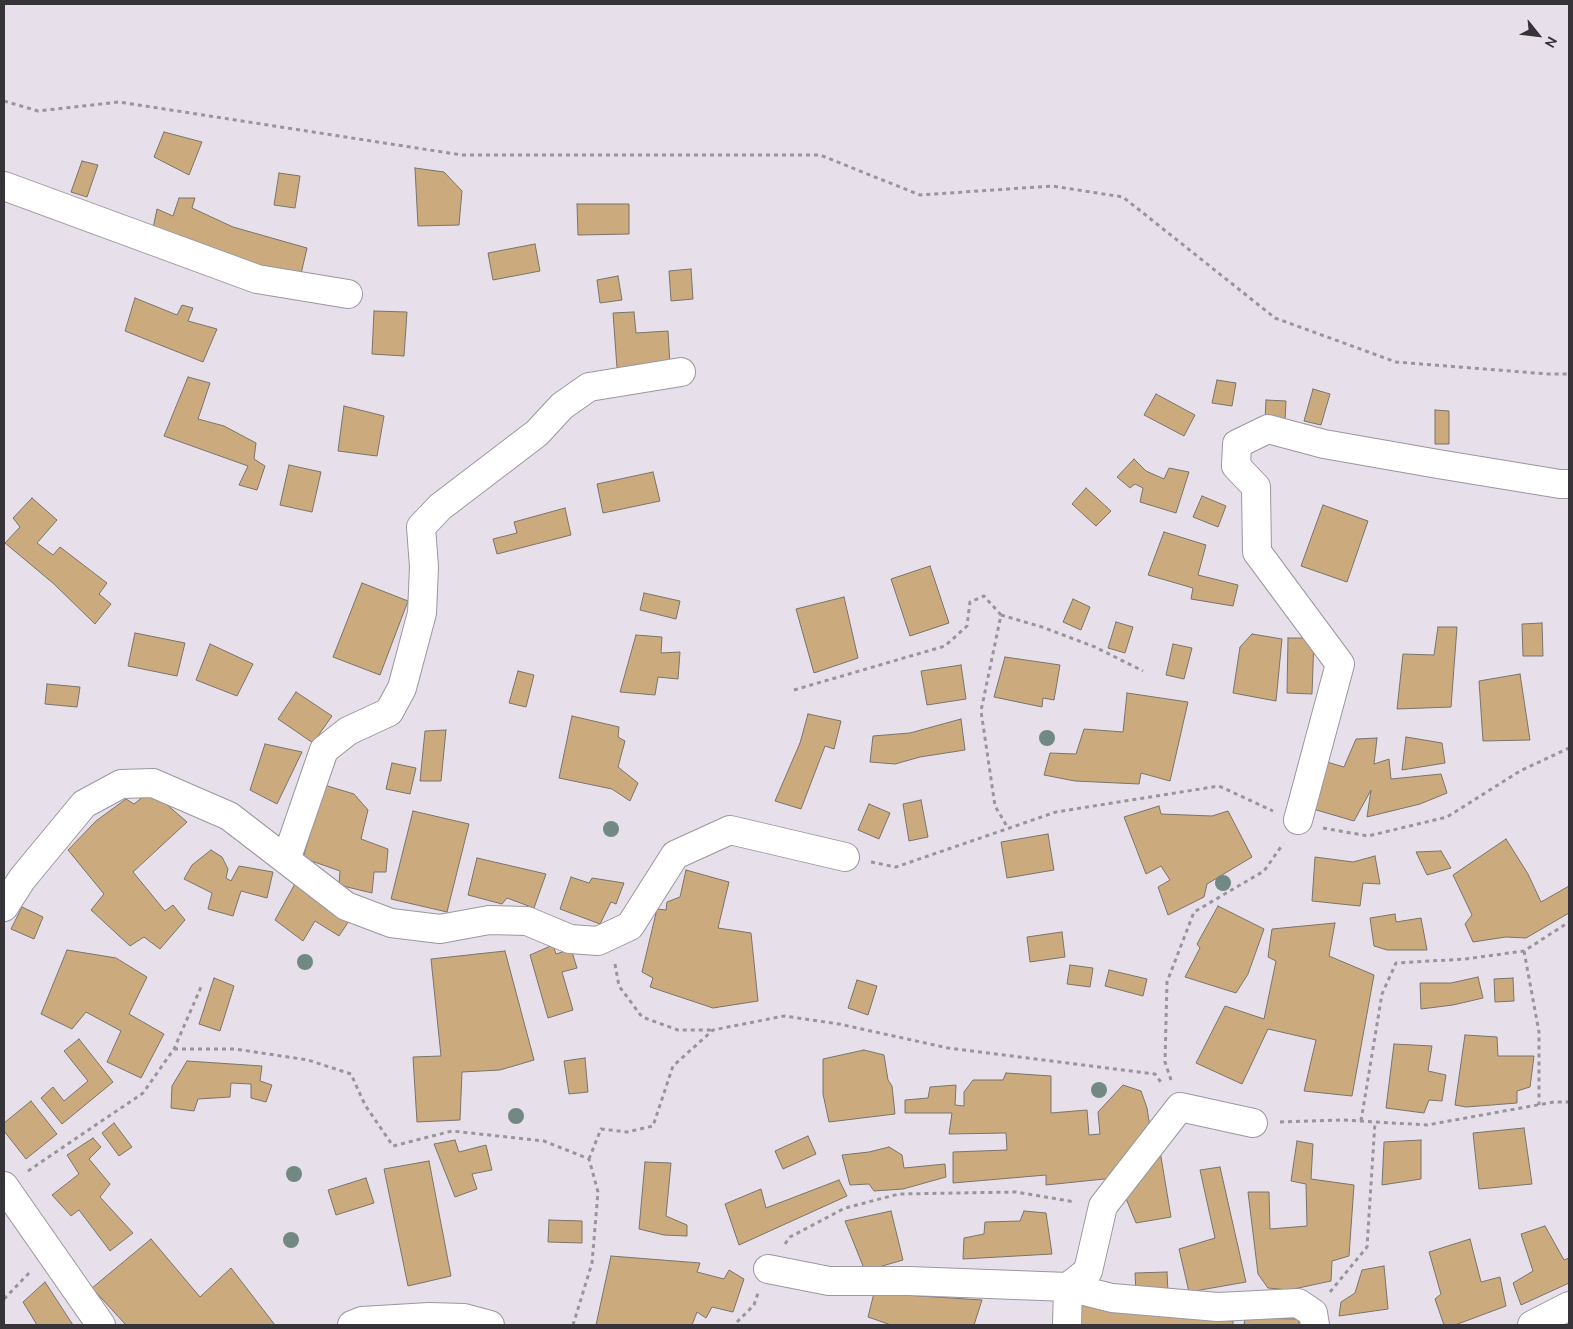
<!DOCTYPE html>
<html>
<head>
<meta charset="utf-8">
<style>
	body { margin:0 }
	#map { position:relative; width:1573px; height:1329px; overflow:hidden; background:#e7e0ea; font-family:Ubuntu,sans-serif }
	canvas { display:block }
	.frame { position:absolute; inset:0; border:5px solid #363438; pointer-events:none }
	.north { position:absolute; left:1513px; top:10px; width:50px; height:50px; -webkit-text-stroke:4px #e7e0ea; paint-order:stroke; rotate:119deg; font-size:14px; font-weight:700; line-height:20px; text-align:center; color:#363438 }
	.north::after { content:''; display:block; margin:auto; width:18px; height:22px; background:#363438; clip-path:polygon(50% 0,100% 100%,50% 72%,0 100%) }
</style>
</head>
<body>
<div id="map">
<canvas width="1573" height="1329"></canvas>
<div class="frame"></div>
<div class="north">N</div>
</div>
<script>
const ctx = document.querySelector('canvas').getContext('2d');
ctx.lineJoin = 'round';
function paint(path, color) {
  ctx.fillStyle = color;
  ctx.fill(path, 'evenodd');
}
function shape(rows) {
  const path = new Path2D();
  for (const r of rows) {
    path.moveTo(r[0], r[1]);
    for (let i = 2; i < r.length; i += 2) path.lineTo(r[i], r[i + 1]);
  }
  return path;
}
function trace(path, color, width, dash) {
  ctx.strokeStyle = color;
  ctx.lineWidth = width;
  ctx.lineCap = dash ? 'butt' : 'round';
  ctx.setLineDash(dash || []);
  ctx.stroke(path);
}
const building = shape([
	[164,132,202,142,189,175,154,157,164,132],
	[82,161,98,165,87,197,71,192,82,161],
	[415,168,444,172,462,191,459,225,418,226,415,168],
	[279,173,300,176,295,208,274,205,279,173],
	[179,198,195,198,192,208,233,227,307,248,300,278,152,233,157,209,173,216,179,198],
	[577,204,629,204,629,234,578,235,577,204],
	[535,244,540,271,493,280,488,253,535,244],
	[691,269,693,299,671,301,669,271,691,269],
	[618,276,622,300,600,303,597,280,618,276],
	[135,298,177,315,182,305,193,308,188,321,217,329,203,362,125,331,135,298],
	[374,311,407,312,404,356,372,354,374,311],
	[634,312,636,333,668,331,670,365,617,368,613,313,634,312],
	[188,377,210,383,198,419,224,426,256,443,254,459,265,466,257,490,239,485,248,466,164,436,188,377],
	[1217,380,1236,383,1232,406,1212,403,1217,380],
	[1313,389,1330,394,1321,425,1304,421,1313,389],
	[1156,394,1195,415,1184,436,1144,415,1156,394],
	[1266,400,1286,401,1285,421,1265,420,1266,400],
	[344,406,384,416,377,456,338,451,344,406],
	[1435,410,1449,411,1449,444,1435,444,1435,410],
	[1134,459,1146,471,1164,479,1169,468,1189,472,1176,513,1140,502,1143,488,1135,484,1130,488,1117,477,1134,459],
	[289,465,321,472,312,512,280,505,289,465],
	[653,472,660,501,603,513,597,484,653,472],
	[1086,488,1111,511,1096,526,1072,504,1086,488],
	[1202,496,1226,506,1218,527,1193,517,1202,496],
	[32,498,57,520,37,543,53,555,60,547,107,583,99,594,111,604,95,624,54,584,5,543,20,527,13,518,32,498],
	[1323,505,1368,521,1347,582,1301,566,1323,505],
	[565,508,571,535,497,554,493,539,517,533,514,522,565,508],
	[1164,532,1206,545,1198,575,1238,585,1233,606,1191,599,1193,588,1148,575,1164,532],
	[930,566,949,623,910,636,891,579,930,566],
	[362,583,408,601,380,675,333,657,362,583],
	[644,593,680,601,676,619,640,610,644,593],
	[844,597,858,658,814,673,796,609,844,597],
	[1073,599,1090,607,1081,630,1063,622,1073,599],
	[1116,622,1133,627,1125,653,1108,648,1116,622],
	[1542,623,1543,656,1523,656,1522,624,1542,623],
	[1438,627,1457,627,1451,707,1397,709,1403,654,1434,655,1438,627],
	[135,633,185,643,177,676,128,666,135,633],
	[1252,634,1282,639,1276,701,1233,693,1240,647,1252,634],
	[636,635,662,637,661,653,680,652,678,679,658,677,655,695,620,692,636,635],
	[1288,638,1314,638,1312,694,1287,693,1288,638],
	[210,644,253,664,237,696,196,680,210,644],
	[1173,644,1192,648,1184,679,1166,675,1173,644],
	[1005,657,1060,665,1054,700,1043,698,1042,707,994,697,1005,657],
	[961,665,966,699,927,705,921,671,961,665],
	[518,671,534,675,526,707,509,703,518,671],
	[1520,674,1530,740,1483,741,1479,681,1520,674],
	[47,684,80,687,77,707,45,704,47,684],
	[296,692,332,716,313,743,278,719,296,692],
	[1127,693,1188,702,1170,781,1141,773,1139,784,1075,781,1044,775,1050,753,1076,754,1084,729,1123,732,1127,693],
	[808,714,841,721,834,749,825,746,801,809,775,801,800,743,808,714],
	[572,716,619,727,618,737,625,741,618,767,638,783,630,801,612,789,559,778,572,716],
	[961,719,965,750,920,757,895,764,870,762,873,736,910,733,961,719],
	[446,730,441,781,420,781,425,731,446,730],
	[1406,737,1442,743,1445,763,1402,770,1406,737],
	[1377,738,1374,764,1389,759,1391,779,1441,774,1447,793,1420,804,1367,817,1371,790,1354,821,1313,809,1327,762,1344,767,1356,739,1377,738],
	[265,744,302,752,277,804,250,790,265,744],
	[392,763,416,768,410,794,386,789,392,763],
	[324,785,354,794,368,810,361,839,388,849,386,872,374,872,372,893,339,885,340,871,303,858,324,785],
	[144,796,158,797,187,822,133,872,165,911,173,905,185,920,160,949,144,937,130,946,91,910,104,894,68,850,96,821,126,799,134,804,144,796],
	[921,800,928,837,909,841,903,804,921,800],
	[869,804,890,813,879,839,858,830,869,804],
	[1159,806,1161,814,1212,816,1228,811,1252,857,1207,884,1204,897,1168,915,1158,887,1170,880,1161,866,1146,874,1124,817,1159,806],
	[413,811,469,824,447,912,391,899,413,811],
	[1048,834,1054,870,1007,878,1001,842,1048,834],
	[1506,839,1528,874,1541,902,1569,886,1569,913,1526,938,1506,937,1473,942,1465,924,1472,915,1453,875,1506,839],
	[211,850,222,857,228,869,226,878,231,881,239,866,273,872,267,898,241,891,233,916,208,909,212,893,184,879,192,865,211,850],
	[1441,851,1451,868,1427,875,1416,852,1441,851],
	[1375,856,1380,884,1363,883,1360,906,1312,901,1315,857,1353,862,1375,856],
	[477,858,546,874,534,908,507,898,502,904,468,895,477,858],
	[686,870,729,882,718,928,751,933,758,1001,713,1008,650,987,653,978,642,972,657,909,666,910,667,902,680,897,686,870],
	[571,877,589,883,592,878,624,883,616,904,611,902,600,924,560,909,571,877],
	[296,882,351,918,339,936,315,921,303,941,275,920,296,882],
	[1218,906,1264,929,1248,974,1236,993,1185,977,1200,948,1197,944,1218,906],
	[22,907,43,917,34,939,11,929,22,907],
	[1395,914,1396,922,1421,918,1427,950,1387,950,1374,946,1370,918,1395,914],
	[1335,923,1329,956,1374,975,1352,1096,1304,1091,1316,1040,1268,1029,1242,1084,1196,1063,1225,1006,1264,1019,1276,961,1268,957,1272,929,1335,923],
	[1062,932,1065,957,1030,962,1027,937,1062,932],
	[553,945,556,954,571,949,577,968,562,972,573,1010,548,1018,530,955,553,945],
	[67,950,116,958,147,977,129,1014,164,1034,141,1078,107,1062,121,1031,86,1012,72,1029,41,1014,67,950],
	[505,951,534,1060,500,1070,462,1072,460,1120,417,1122,413,1057,441,1056,431,959,505,951],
	[1070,965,1093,968,1090,987,1067,984,1070,965],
	[1109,970,1147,979,1143,996,1105,986,1109,970],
	[1478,977,1483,998,1453,1005,1421,1009,1420,983,1451,983,1478,977],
	[214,978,234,986,220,1031,199,1024,214,978],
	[1513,978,1514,1001,1495,1002,1494,979,1513,978],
	[857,980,877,986,868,1015,848,1008,857,980],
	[1465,1035,1497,1037,1498,1056,1534,1056,1530,1087,1517,1091,1517,1103,1466,1107,1455,1105,1465,1035],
	[79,1039,113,1082,62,1124,41,1098,53,1087,64,1101,88,1081,64,1051,79,1039],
	[1394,1044,1432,1046,1428,1071,1446,1075,1442,1101,1429,1100,1424,1113,1386,1108,1394,1044],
	[864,1050,884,1055,888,1080,892,1086,895,1114,829,1122,823,1094,823,1059,864,1050],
	[585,1058,588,1092,569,1094,564,1061,585,1058],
	[187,1061,262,1066,260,1081,272,1085,266,1102,251,1098,251,1084,231,1083,230,1097,198,1099,194,1111,171,1108,172,1086,187,1061],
	[1006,1073,1051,1076,1051,1113,1087,1110,1089,1135,1100,1134,1098,1112,1123,1085,1141,1091,1147,1108,1151,1134,1114,1178,1046,1185,1046,1175,953,1183,953,1152,1007,1150,1006,1133,949,1134,952,1113,905,1113,905,1100,928,1098,930,1087,956,1085,955,1105,964,1106,964,1092,973,1080,1003,1080,1006,1073],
	[31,1101,57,1134,26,1159,4,1131,4,1123,31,1101],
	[114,1123,132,1147,119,1156,102,1133,114,1123],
	[1524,1128,1532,1184,1479,1189,1473,1133,1524,1128],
	[808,1136,816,1154,783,1169,775,1151,808,1136],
	[93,1138,101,1147,89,1159,110,1184,100,1197,133,1233,110,1251,79,1210,71,1216,52,1195,79,1174,67,1155,93,1138],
	[455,1140,459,1152,486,1145,492,1170,472,1174,477,1189,455,1197,434,1144,455,1140],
	[1421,1140,1421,1179,1382,1185,1384,1142,1421,1140],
	[1297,1141,1313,1144,1311,1179,1354,1185,1349,1256,1332,1261,1331,1281,1289,1290,1268,1288,1258,1274,1248,1192,1269,1192,1270,1229,1307,1226,1306,1184,1291,1181,1297,1141],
	[889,1147,902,1155,904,1168,945,1164,946,1177,903,1189,874,1191,869,1184,850,1185,842,1155,869,1152,889,1147],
	[1160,1151,1171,1217,1136,1223,1125,1196,1160,1151],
	[429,1161,451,1276,408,1286,384,1169,429,1161],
	[645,1162,671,1163,666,1216,687,1225,687,1236,664,1235,639,1229,645,1162],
	[1220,1167,1246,1282,1189,1292,1179,1249,1215,1238,1200,1170,1220,1167],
	[366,1178,374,1203,336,1215,328,1190,366,1178],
	[839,1180,847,1196,739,1245,725,1204,761,1189,766,1208,839,1180],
	[891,1211,903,1260,865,1271,845,1221,891,1211],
	[1024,1211,1046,1213,1052,1254,963,1259,964,1238,984,1234,985,1222,1020,1221,1024,1211],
	[549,1220,582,1221,582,1243,548,1242,549,1220],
	[1545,1226,1564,1260,1569,1258,1569,1283,1521,1305,1513,1283,1533,1271,1521,1234,1545,1226],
	[151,1239,200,1297,231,1268,275,1325,126,1325,92,1288,151,1239],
	[1470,1239,1481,1282,1500,1277,1506,1306,1455,1325,1444,1325,1435,1299,1441,1294,1429,1252,1470,1239],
	[611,1256,700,1263,697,1272,724,1279,729,1270,744,1279,733,1312,712,1307,706,1318,697,1312,692,1325,596,1325,611,1256],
	[1384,1266,1388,1309,1339,1316,1341,1302,1355,1293,1362,1270,1384,1266],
	[1167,1272,1168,1292,1136,1292,1135,1273,1167,1272],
	[45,1282,73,1325,37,1325,23,1302,45,1282],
	[874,1293,982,1300,974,1325,891,1325,868,1317,874,1293],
	[1080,1305,1233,1321,1233,1325,1079,1325,1080,1305],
	[1245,1318,1299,1319,1299,1325,1244,1325,1245,1318]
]);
const path = shape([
	[4,101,38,111,119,102,462,155,820,155,920,195,1052,186,1123,197,1275,318,1396,362,1548,374,1569,374],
	[1001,615,1042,627,1095,647,1143,671],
	[794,690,945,646,967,626,970,602,984,596,1001,615,981,711,995,806,1008,828],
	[1323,828,1368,836,1447,817,1520,771,1569,748],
	[871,862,896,867,1056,812,1219,786,1273,811],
	[1524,951,1539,1032,1539,1105],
	[615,964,619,986,642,1017,678,1030,712,1030],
	[174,1049,235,1049,308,1060,351,1074,365,1105,393,1146,452,1131,544,1141,589,1159,598,1192,592,1263,573,1325],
	[1171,1080,1165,1062,1167,982,1194,912,1264,871,1283,844],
	[1361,1121,1382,994,1396,963,1465,959,1524,951,1569,922],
	[1280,1122,1343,1120,1427,1125,1554,1102,1569,1102],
	[589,1159,601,1129,627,1132,653,1126,673,1066,713,1030,784,1016,839,1024,948,1048,1155,1074,1163,1085],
	[28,1171,143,1093,174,1049,201,987],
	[785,1244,790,1237,845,1208,899,1194,1016,1192,1075,1202],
	[1330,1292,1367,1247,1375,1122],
	[4,1299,30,1272],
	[737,1322,754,1305,758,1293]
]);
const minor = shape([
	[4,186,257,279,348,294],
	[1298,820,1340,664,1257,552,1256,487,1236,466,1237,444,1268,429,1324,444,1438,464,1560,484,1569,484],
	[286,860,324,750,348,731,389,712,402,688,422,613,424,567,421,527,440,507,537,433,562,406,589,387,681,372],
	[4,907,22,879,84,804,121,784,153,783,229,816,346,906,391,923,440,929,489,920,527,921,570,939,598,941,630,926,675,855,730,830,845,857],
	[4,1186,101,1325],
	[768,1269,829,1281,909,1281,1068,1287,1088,1271,1103,1206,1180,1107,1253,1123],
	[352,1325,362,1321,429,1317,464,1318,490,1325],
	[1067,1325,1068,1287,1112,1298,1218,1307,1298,1303,1313,1313,1315,1325],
	[1532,1325,1569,1306]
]);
const trees = [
	[1047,738],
	[611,829],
	[1223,883],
	[305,962],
	[1099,1090],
	[516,1116],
	[294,1174],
	[291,1240]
];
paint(building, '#cbab7e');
trace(building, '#7a736b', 1);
trace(minor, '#9c96a0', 30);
trace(path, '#99959c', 3, [4, 4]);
trace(minor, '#fff', 28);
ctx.fillStyle = '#728882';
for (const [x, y] of trees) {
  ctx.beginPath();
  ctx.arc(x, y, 8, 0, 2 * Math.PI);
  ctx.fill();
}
</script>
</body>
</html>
